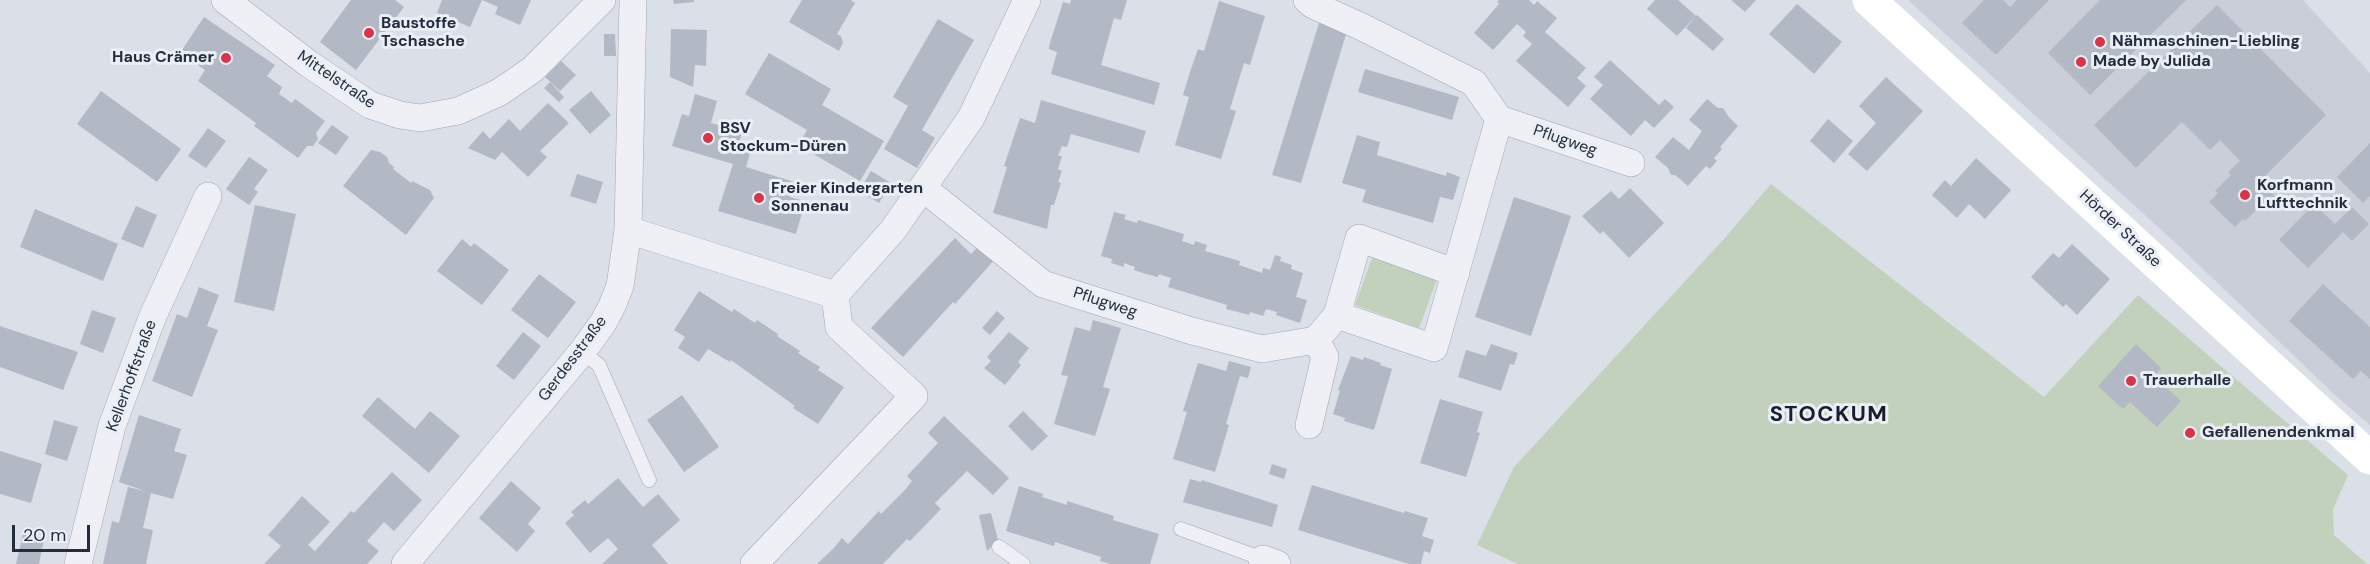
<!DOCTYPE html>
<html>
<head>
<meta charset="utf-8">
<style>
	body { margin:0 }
	#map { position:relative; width:2370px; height:564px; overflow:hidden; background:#dbdfe7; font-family:"DM Sans",sans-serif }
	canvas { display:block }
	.scale { position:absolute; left:12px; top:525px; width:78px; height:27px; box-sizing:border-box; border:3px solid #242d3e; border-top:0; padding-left:8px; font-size:18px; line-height:21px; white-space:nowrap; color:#242d3e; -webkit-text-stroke:4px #eaeef5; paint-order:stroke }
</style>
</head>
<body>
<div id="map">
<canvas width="2370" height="564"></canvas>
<div class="scale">20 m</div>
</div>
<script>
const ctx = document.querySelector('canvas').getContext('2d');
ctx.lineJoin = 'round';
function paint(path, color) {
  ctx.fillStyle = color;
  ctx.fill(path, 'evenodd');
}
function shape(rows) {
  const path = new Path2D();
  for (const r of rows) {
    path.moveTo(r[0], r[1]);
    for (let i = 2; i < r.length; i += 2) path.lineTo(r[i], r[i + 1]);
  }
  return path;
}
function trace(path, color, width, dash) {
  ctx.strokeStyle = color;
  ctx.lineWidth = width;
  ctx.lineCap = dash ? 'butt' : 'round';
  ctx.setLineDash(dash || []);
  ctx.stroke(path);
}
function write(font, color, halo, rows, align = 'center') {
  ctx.font = font + ' "DM Sans",sans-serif';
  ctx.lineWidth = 6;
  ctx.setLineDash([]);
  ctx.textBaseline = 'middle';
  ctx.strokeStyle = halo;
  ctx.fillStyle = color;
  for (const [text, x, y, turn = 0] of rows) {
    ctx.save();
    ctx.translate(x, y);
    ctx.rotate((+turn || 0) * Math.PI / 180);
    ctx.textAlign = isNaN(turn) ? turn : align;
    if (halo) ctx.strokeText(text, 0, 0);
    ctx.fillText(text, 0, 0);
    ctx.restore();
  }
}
const built = shape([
	[1908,0,2303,0,2370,73,2370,425,2336,396,2180,247]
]);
const green = shape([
	[1771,184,2044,397,2138,295,2348,475,2333,509,2334,535,2367,564,1518,564,1477,545,1514,467,1723,240],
	[1373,256,1437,279,1419,328,1355,305]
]);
const building = shape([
	[351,0,395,0,404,7,356,70,320,42],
	[442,0,482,0,470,27,437,13],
	[482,0,531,0,520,25,495,14,498,7],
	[673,0,694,0,694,2,674,4],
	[802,0,851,0,855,3,837,34,841,36,843,43,839,51,789,22],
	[1071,0,1127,0,1121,20,1114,18,1101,65,1160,83,1154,105,1051,74,1057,52,1049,49,1049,46,1063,2,1070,4],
	[1499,0,1529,0,1534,5,1537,1,1557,18,1545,32,1586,68,1577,78,1586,86,1568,107,1516,61,1532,44,1523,36,1526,32,1517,24,1493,50,1474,33,1499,4,1497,2],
	[1655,0,1678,0,1696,16,1677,36,1647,9],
	[1731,0,1756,0,1745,12],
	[1984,0,2003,0,2010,7,2017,0,2049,0,1996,55,1962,23],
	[2100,0,2186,0,2090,95,2048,53],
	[1219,1,1265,16,1250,65,1244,63,1230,109,1236,111,1221,159,1175,145,1189,97,1183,95,1190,72,1198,49,1204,51],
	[1797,4,1842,42,1814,74,1769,34],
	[2217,5,2326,115,2260,181,2276,197,2263,207,2261,205,2245,221,2243,219,2235,227,2209,202,2218,193,2215,191,2231,175,2228,172,2240,161,2220,140,2210,150,2182,122,2136,168,2094,125],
	[1697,15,1724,39,1713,51,1686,28],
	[204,17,275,65,267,76,282,87,279,94,292,103,295,99,325,121,316,133,318,139,313,146,307,146,298,158,254,126,256,123,198,81,205,70,180,53],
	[938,19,974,40,922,130,935,138,917,168,884,149,908,106,893,97],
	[1319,23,1347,31,1301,183,1272,175],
	[671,29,707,30,706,66,695,65,693,87,670,77],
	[604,34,615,34,616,56,604,56],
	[769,53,831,89,822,105,884,141,860,181,798,145,807,130,745,94],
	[1610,60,1659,105,1665,99,1674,107,1654,128,1645,120,1631,136,1590,99,1603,85,1594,77],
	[561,61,576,75,560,91,545,77],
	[1365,69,1459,97,1452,120,1358,92],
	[1886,77,1923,111,1867,171,1848,154,1876,123,1859,106],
	[550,82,564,97,559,102,544,88],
	[101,91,181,149,157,182,77,124],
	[591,91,611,115,590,134,569,110],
	[695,94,717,101,711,123,742,132,739,143,751,150,746,167,794,182,790,197,801,200,799,208,803,209,796,234,718,211,733,164,672,146,682,114,689,116],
	[1707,99,1718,108,1723,108,1728,116,1738,126,1720,147,1722,149,1714,158,1717,161,1710,169,1706,166,1688,186,1675,175,1671,175,1668,168,1655,157,1673,137,1689,150,1702,131,1689,120],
	[1041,100,1146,131,1139,153,1071,134,1067,147,1062,146,1058,156,1062,156,1058,169,1062,171,1058,182,1061,183,1054,205,1051,205,1047,229,993,213,1007,167,1004,166,1020,118,1035,123],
	[548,103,569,123,540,151,547,157,528,177,502,152,495,160,468,148,483,131,490,139,509,119,520,131],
	[1828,119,1853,141,1834,163,1810,141],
	[332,125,349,137,336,155,318,143],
	[208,128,226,141,206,168,188,156],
	[1357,135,1380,142,1377,155,1446,176,1447,172,1460,177,1453,200,1440,197,1433,223,1362,202,1366,190,1342,183],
	[2370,143,2370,196,2363,203,2337,177],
	[371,150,380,152,387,157,389,163,394,167,393,169,411,183,412,181,430,190,434,198,406,235,343,186],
	[249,157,268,170,254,189,258,192,249,205,226,189],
	[1976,158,2011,190,1985,219,1969,204,1957,218,1932,195,1945,180,1951,186],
	[871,171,891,183,879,203,859,191],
	[577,174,603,182,596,204,570,196],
	[1630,188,1664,223,1629,258,1603,231,1600,234,1582,216,1611,191,1619,199],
	[1514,197,1571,216,1531,336,1475,317],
	[2314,204,2335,224,2352,207,2369,224,2352,241,2343,232,2308,268,2279,240],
	[255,205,296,214,274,311,234,302],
	[136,206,157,215,143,248,121,239],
	[35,209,118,244,103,281,20,247],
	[1114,212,1126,215,1124,219,1137,223,1138,220,1184,234,1182,241,1194,245,1195,241,1207,245,1205,251,1240,261,1239,265,1262,273,1263,268,1270,270,1275,255,1281,257,1280,261,1292,265,1291,269,1303,273,1296,297,1307,300,1300,323,1276,315,1277,312,1266,309,1263,316,1250,312,1249,315,1234,311,1226,309,1227,305,1168,287,1171,278,1159,274,1158,277,1146,274,1134,270,1135,267,1124,263,1124,267,1111,263,1112,259,1101,256],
	[955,238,971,254,980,244,996,258,955,304,953,302,903,357,871,328],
	[462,239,471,247,474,243,509,270,482,305,437,271],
	[2072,244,2110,279,2077,315,2066,304,2063,307,2031,277,2053,253,2059,258],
	[539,274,576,302,548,338,511,310],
	[2323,284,2370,327,2370,379,2361,371,2353,379,2289,321],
	[199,287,219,295,207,326,218,330,192,397,152,381,177,314,187,318],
	[699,291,732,312,734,309,755,323,757,320,778,334,777,336,800,351,798,353,820,367,818,370,844,387,818,424,793,408,795,406,731,360,730,362,708,349,699,362,678,348,685,337,674,330],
	[92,310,116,318,103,353,80,344],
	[997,311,1005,318,990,335,982,328],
	[1093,320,1121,328,1103,387,1110,389,1095,436,1054,424,1068,376,1061,375,1075,327,1090,331],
	[0,326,78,352,63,390,0,367],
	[523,332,541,346,514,380,496,366],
	[1009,332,1029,348,1018,362,1021,365,1005,385,984,368,991,361,987,357],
	[1491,344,1518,353,1514,365,1510,364,1501,391,1458,377,1466,350,1486,356],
	[2136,344,2161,368,2154,376,2181,401,2157,427,2130,402,2123,409,2098,386],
	[1351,356,1363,360,1364,357,1381,363,1380,365,1392,369,1374,430,1344,421,1345,418,1333,414,1340,391,1338,390],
	[1229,361,1251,367,1248,378,1240,376,1226,424,1229,425,1215,472,1173,459,1187,412,1183,411,1198,363,1226,371],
	[682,395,719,447,684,472,647,420],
	[378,397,415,429,430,411,460,436,429,473,362,416],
	[1440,399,1483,412,1477,432,1480,433,1466,477,1420,463],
	[1023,411,1048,436,1032,451,1008,426],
	[139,415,181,429,174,451,187,455,173,499,151,493,143,528,153,530,146,564,103,564,112,521,119,523,128,487,145,491,119,482],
	[944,416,1009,478,993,495,967,471,935,503,941,509,910,541,907,539,883,564,817,564,834,548,842,538,848,544,879,511,881,514,905,490,912,481,907,476,938,443,928,433],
	[54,420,78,427,67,461,45,454],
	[0,451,42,464,31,503,0,494],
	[1272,464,1287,469,1284,479,1269,474],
	[392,472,422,500,394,531,384,522,367,541,379,551,367,564,264,564,281,546,268,535,302,496,330,522,308,545,315,551,351,511,354,513],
	[618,478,643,507,658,494,680,520,652,545,668,564,602,564,618,549,608,538,590,553,565,523,574,515,571,512,585,500,588,504],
	[1190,479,1201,482,1202,480,1278,505,1272,527,1183,502],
	[511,481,541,508,528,524,535,531,517,552,479,518],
	[1312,485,1404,513,1405,511,1428,518,1422,536,1434,540,1430,553,1424,551,1421,564,1409,564,1298,530],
	[1019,486,1043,494,1042,497,1067,505,1067,501,1114,516,1113,520,1159,534,1150,564,1110,564,1100,561,1101,557,1055,542,1054,546,1006,531],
	[991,513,998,540,987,551,979,515],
	[23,534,44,539,39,564,16,564]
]);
const service = shape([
	[582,352,599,365,649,480],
	[1181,529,1263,559],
	[999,547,1023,564]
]);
const minor = shape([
	[225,0,309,64,370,105,400,115,420,118,458,111,498,93,516,81,533,69,602,0],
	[1307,0,1313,5,1360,26,1474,83,1499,119,1631,163],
	[923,188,1043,284,1192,331,1262,349,1316,340,1337,315,1434,348,1499,119],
	[628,230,835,295,893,230,971,118,1027,0],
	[1337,315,1359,238,1456,273],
	[1309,425,1325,357,1316,340],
	[78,564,112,426,152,318,208,196],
	[405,564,582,352,603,323,612,306,620,286,628,230,633,0],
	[754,564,914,396,839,327,835,295],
	[1262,564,1263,559,1277,564]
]);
const secondary = shape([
	[1869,0,2370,458]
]);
const markers = [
	[369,33,6,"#d8344a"],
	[2100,42,6,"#d8344a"],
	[226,58,6,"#d8344a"],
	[2081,62,6,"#d8344a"],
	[708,138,6,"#d8344a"],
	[2245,195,6,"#d8344a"],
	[759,198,6,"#d8344a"],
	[2131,381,6,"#d8344a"],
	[2190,433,6,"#d8344a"]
];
const poiNames = [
	["Baustoffe",381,24],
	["Tschasche",381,42],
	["Nähmaschinen-Liebling",2112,42],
	["Haus Crämer",214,58,"right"],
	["Made by Julida",2093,62],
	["BSV",720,129],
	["Stockum-Düren",720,147],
	["Korfmann",2257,186],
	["Lufttechnik",2257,204],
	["Freier Kindergarten",771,189],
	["Sonnenau",771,207],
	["Trauerhalle",2143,381],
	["Gefallenendenkmal",2202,433]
];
const streetNames = [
	["Mittelstraße",336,80,34],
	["Pflugweg",1565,141,19],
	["Hörder Straße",2120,229,43],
	["Pflugweg",1105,303,18],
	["Gerdesstraße",573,359,-53],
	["Kellerhoffstraße",132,376,-70]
];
const districtNames = [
	["STOCKUM",1829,415]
];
paint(built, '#c9ced9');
paint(green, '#c1d1bb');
paint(building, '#b2b8c4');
trace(service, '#a0a6b1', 15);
trace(minor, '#a0a6b1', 28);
trace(service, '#eef0f5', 14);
trace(minor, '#eef0f5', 27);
trace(secondary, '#fff', 33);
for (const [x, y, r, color] of markers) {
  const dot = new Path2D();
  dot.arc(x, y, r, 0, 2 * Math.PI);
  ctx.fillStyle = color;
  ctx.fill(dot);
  trace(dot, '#eaeef5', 2);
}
write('bold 16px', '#242d3e', '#eaeef5', poiNames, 'left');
write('16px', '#242d3e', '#eaeef5', streetNames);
ctx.letterSpacing = '1.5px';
write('bold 22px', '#171e2e', '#eaeef5', districtNames);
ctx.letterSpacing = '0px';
</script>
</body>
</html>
